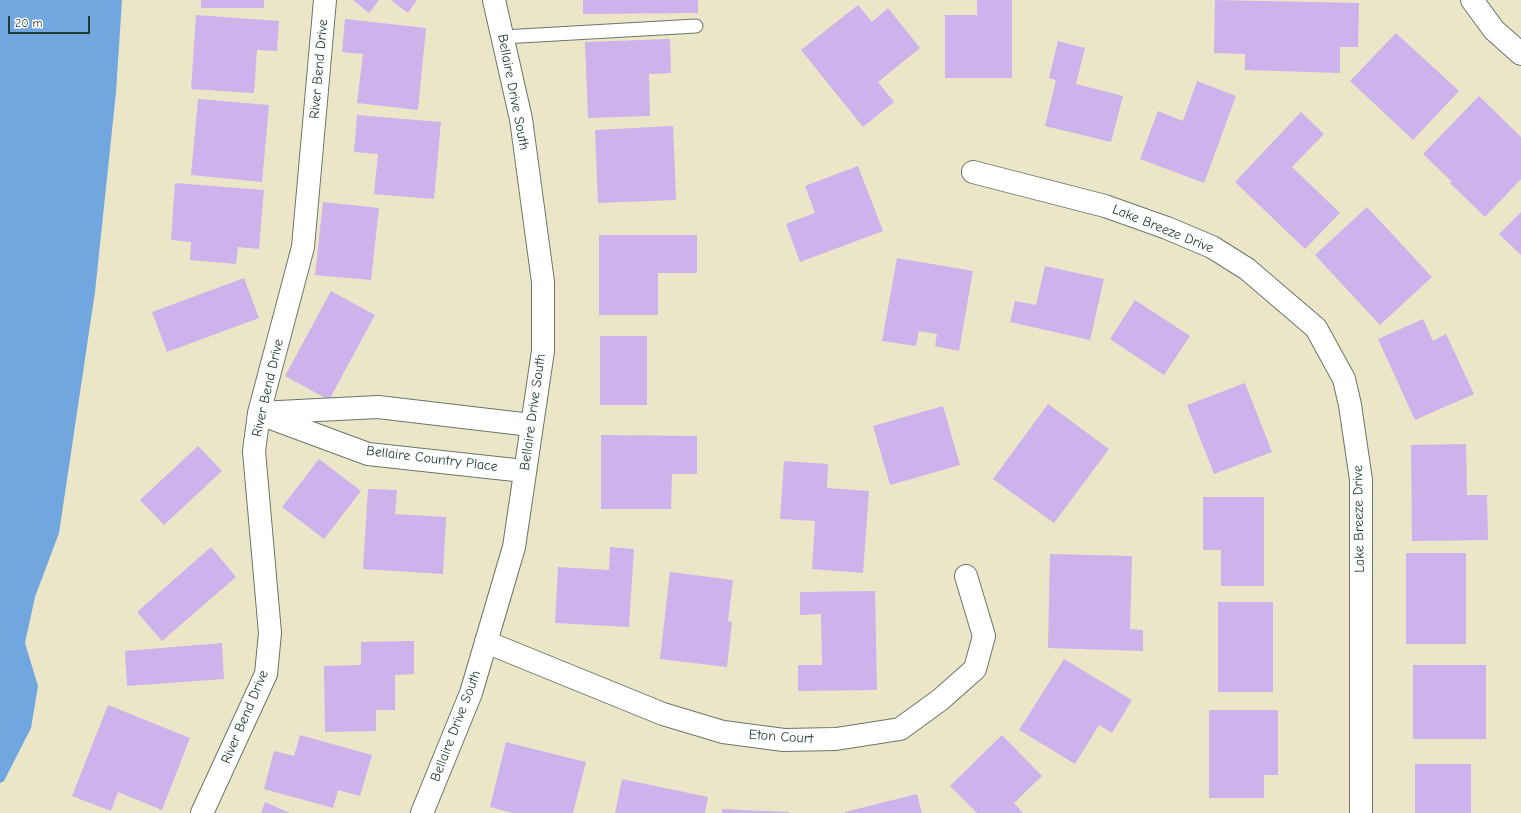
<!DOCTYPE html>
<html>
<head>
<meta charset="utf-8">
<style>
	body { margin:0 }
	#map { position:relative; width:1521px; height:813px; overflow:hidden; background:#ece6c9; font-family:"Comic Neue",sans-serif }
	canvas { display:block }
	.scale { position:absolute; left:8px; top:16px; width:82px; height:18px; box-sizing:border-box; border:2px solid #1f3d34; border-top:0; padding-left:5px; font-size:12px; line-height:14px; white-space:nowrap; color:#1f3d34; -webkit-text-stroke:3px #fff; paint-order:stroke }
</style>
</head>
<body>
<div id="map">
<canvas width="1521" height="813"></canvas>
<div class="scale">20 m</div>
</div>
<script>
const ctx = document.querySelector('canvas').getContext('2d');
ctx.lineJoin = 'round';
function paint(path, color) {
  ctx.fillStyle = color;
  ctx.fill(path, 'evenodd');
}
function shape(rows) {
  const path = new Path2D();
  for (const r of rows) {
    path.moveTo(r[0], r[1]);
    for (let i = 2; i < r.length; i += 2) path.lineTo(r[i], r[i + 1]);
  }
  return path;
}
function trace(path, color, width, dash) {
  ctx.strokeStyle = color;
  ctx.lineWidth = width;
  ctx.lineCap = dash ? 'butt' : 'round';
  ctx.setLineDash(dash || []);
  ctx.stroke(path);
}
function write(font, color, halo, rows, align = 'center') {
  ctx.font = font + ' "Comic Neue",sans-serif';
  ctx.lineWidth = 3;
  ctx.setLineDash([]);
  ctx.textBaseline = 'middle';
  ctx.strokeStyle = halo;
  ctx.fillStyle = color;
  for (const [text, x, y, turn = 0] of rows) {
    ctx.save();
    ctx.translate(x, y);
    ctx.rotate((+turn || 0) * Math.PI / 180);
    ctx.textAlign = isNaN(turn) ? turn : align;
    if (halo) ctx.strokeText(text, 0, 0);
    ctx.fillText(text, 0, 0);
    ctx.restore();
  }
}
const water = shape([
	[0,0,122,0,116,92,95,292,59,533,35,597,25,643,38,686,31,728,4,781,0,783]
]);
const building = shape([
	[201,0,264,0,264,8,201,8],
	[353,0,379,0,369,13],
	[391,0,417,0,408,13],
	[583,0,698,0,698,13,583,14],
	[977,0,1012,0,1012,78,945,78,945,15,977,15],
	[1215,0,1359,3,1358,47,1340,47,1340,73,1245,70,1245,54,1214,53],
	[858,5,872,22,888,8,920,48,878,82,894,102,863,127,801,50],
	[196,15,279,21,277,51,257,50,254,93,191,89],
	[345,19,426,28,418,110,357,103,363,54,342,52],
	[1396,33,1459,91,1413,140,1350,81],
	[670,39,671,73,649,74,650,116,588,118,585,42],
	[1058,41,1085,48,1076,84,1123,96,1111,142,1045,126,1056,80,1049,78],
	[1197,81,1236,96,1204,183,1140,159,1158,111,1183,121],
	[1479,96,1521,137,1521,179,1485,217,1450,183,1452,182,1423,154],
	[198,99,269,105,262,182,191,175],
	[1301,112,1324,134,1292,167,1340,213,1305,249,1235,182],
	[357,115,441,122,434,199,374,194,378,154,354,152],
	[673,126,676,200,598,203,595,130],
	[858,166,883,231,800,262,786,224,815,213,805,186],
	[175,183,264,190,259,249,238,247,236,264,190,260,191,242,171,240],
	[323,202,379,208,371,280,315,275],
	[1367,207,1432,277,1380,325,1315,255],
	[1521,212,1521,255,1499,234],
	[599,235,697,235,697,273,658,273,658,315,599,315],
	[897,258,973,271,959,351,935,346,937,334,919,331,916,346,882,341],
	[1045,266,1104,279,1090,340,1010,322,1015,301,1036,305],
	[244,278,259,318,167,352,152,312],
	[331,291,375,315,329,400,285,376],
	[1135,300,1190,336,1164,375,1110,339],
	[1423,319,1433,341,1446,334,1474,394,1415,420,1378,339],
	[600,336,647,336,647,405,600,405],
	[1245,383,1272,452,1214,474,1187,405],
	[1048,404,1109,449,1054,523,993,479],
	[943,406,960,465,890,485,873,426],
	[601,435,697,436,697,474,672,474,671,509,601,509],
	[1466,444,1467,495,1487,495,1488,540,1412,541,1411,445],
	[198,446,222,471,164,525,140,500],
	[319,459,361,491,324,539,282,507],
	[784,461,828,464,827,488,869,491,863,573,812,569,815,521,780,519],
	[368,489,397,490,395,514,446,517,443,574,363,569],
	[1203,497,1264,497,1264,586,1221,586,1221,550,1203,550],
	[211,547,236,577,162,641,137,612],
	[610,547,634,549,629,627,555,623,558,567,609,570],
	[1406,553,1466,553,1466,644,1406,644],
	[1050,554,1132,556,1130,629,1143,630,1143,651,1048,648],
	[670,572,733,580,728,621,732,622,727,667,660,659],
	[875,591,877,690,798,691,798,665,822,665,821,614,800,615,800,592],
	[1218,602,1273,602,1273,692,1218,692],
	[414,641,414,674,395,675,395,710,376,710,376,731,325,732,324,666,361,665,361,642],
	[222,643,224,679,127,686,125,651],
	[1064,659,1132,700,1112,733,1099,725,1075,764,1019,730],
	[1413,665,1486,665,1486,739,1413,739],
	[108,705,190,738,162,810,118,792,111,811,72,796],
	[1209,710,1278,710,1278,775,1264,775,1264,798,1209,798],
	[300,735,372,755,360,796,338,790,333,808,264,789,274,751,294,756],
	[1002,735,1042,776,1014,803,1023,813,977,813,950,786],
	[506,742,586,762,573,813,513,813,490,807],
	[1415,764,1471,764,1471,813,1415,813],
	[622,779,708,797,705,813,615,813],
	[917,794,922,813,845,813,845,812],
	[265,802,290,813,261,813],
	[722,809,790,812,790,813,722,813]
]);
const service = shape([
	[503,37,696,26]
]);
const minor = shape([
	[1472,0,1494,30,1521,54],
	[973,172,1105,206,1167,228,1212,247,1247,269,1316,328,1344,379,1350,405,1361,480,1361,813],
	[259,413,378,407,531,425],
	[268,417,368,454,524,471],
	[486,642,663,714,723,732,784,740,836,739,900,729,940,700,975,669,984,636,966,576],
	[202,813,266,674,270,633,254,451,259,413,303,247,325,0]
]);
const tertiary = shape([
	[422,813,471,693,514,547,543,351,543,282,521,119,494,0]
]);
const streetNames = [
	["River Bend Drive",319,69,-85],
	["Bellaire Drive South",513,92,79],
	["Lake Breeze Drive",1163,229,22],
	["River Bend Drive",268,388,-77],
	["Bellaire Drive South",533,412,-82],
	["Bellaire Country Place",432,459,7],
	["Lake Breeze Drive",1359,519,-91],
	["River Bend Drive",245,717,-67],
	["Bellaire Drive South",456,726,-69],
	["Eton Court",781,737,4]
];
paint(water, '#72a6de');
paint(building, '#cdb2eb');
trace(service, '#677868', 15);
trace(minor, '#677868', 24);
trace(tertiary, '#677868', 24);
trace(service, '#fff', 13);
trace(minor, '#fff', 22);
trace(tertiary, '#fff', 22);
write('14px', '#1f3d34', '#fff', streetNames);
</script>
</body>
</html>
